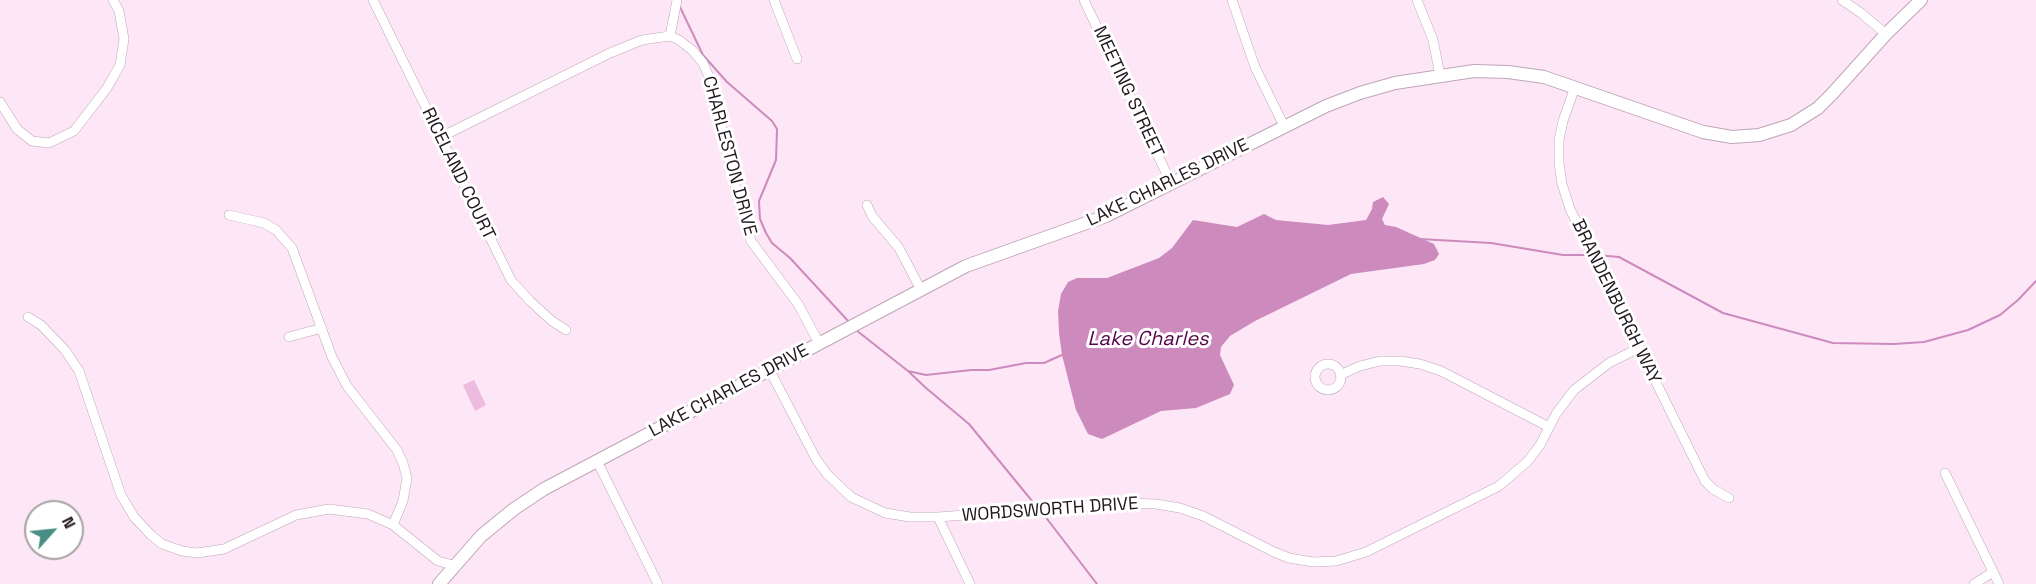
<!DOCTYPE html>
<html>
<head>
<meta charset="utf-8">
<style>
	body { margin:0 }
	#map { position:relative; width:2036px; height:584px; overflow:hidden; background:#fde7f7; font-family:"Space Grotesk",sans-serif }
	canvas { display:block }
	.north { position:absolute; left:24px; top:500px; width:60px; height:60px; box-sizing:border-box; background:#fff; border:2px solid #a6a2a5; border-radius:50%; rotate:63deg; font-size:16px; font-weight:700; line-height:24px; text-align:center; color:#21171e }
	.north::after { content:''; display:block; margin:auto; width:21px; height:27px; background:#488e85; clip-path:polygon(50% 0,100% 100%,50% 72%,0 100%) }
</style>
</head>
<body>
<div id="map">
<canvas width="2036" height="584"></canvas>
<div class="north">N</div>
</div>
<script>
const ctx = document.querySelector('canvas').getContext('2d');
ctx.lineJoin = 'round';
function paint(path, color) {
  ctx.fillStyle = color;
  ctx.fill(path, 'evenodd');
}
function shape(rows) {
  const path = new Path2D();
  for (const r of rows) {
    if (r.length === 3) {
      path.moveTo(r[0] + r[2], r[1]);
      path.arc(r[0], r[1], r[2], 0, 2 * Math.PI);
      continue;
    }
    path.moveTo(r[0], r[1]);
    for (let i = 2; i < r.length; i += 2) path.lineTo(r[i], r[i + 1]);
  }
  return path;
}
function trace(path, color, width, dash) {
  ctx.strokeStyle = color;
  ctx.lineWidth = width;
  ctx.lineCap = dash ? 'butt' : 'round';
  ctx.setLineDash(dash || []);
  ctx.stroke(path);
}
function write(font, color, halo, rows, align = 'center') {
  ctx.font = font + ' "Space Grotesk",sans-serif';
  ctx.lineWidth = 6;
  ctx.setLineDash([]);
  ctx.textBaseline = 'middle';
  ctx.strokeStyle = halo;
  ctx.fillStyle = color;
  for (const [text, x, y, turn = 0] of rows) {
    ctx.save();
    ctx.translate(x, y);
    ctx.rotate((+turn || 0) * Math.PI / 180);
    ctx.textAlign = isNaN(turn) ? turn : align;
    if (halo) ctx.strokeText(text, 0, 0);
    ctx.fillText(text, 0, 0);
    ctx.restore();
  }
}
const green = shape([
	[474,380,486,405,475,411,463,385]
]);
const water = shape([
	[1383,197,1389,204,1382,219,1385,225,1396,227,1434,244,1439,254,1435,260,1424,264,1351,274,1255,321,1230,336,1221,347,1220,355,1234,385,1230,394,1196,408,1161,411,1102,439,1088,434,1076,410,1062,355,1059,333,1058,311,1061,294,1068,282,1077,278,1107,278,1159,258,1172,248,1193,220,1237,227,1264,214,1276,220,1328,225,1366,220,1372,209,1373,202]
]);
const stream = shape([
	[679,5,703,55,727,82,772,121,777,129,776,160,759,201,760,219,766,233,772,243,790,258,850,323],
	[1420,239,1491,243,1563,255,1590,255],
	[1596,255,1619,257,1723,313,1833,343,1894,344,1924,342,1968,330,2000,315,2018,300,2036,281],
	[856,330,908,371,926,388,969,424,1037,507],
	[908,371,926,375,971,370,989,370,1026,363,1044,363,1062,355],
	[1041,511,1097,584]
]);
const minor = shape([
	[373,0,511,280,530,301,552,321,566,330],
	[774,0,797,59],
	[1084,0,1171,183],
	[1232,0,1255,67,1284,126],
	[1417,0,1433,40,1440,75],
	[1842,0,1861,13,1886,34],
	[670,36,677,0],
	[1575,87,1563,121,1559,140,1559,163,1562,184,1570,209,1705,481,1713,489,1729,498],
	[0,102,17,129,32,141,49,143,74,131,107,88,120,65,124,39,119,11,113,0],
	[441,137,610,53,642,40,670,36,679,40,692,50,703,63,710,79,741,210,751,241,798,304,819,343],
	[867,205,872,216,899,248,921,290],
	[229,215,264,223,276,230,292,248,332,357,347,386,397,450,403,463,407,478,403,501,393,525],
	[28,317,41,325,65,350,79,371,121,495,134,517,151,535,162,544,182,551,197,553,224,549,296,515,329,509,368,514,393,525,438,561,453,565],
	[289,337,322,328],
	[1328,377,13],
	[769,369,816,459,827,474,851,497,885,513,910,517,938,517,1126,503,1156,504,1180,508,1203,516,1274,552,1289,558,1313,562,1336,561,1366,552,1499,486,1528,461,1540,445,1556,414,1574,390,1609,363,1639,348],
	[1340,375,1360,366,1380,361,1400,361,1420,364,1441,371,1549,427],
	[597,461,658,584],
	[1945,473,1999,584],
	[938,517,970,584],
	[1974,584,1993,572]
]);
const tertiary = shape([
	[439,584,481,536,514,509,544,489,966,266,1106,216,1326,106,1360,93,1395,83,1474,71,1508,72,1544,77,1703,132,1732,137,1759,135,1791,125,1818,108,1832,94,1886,34,1921,0]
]);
const streetNames = [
	["MEETING STREET",1128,92,65],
	["CHARLESTON DRIVE",729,156,75],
	["RICELAND COURT",458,174,64],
	["LAKE CHARLES DRIVE",1168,183,-26],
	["BRANDENBURGH WAY",1616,302,64],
	["LAKE CHARLES DRIVE",729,391,-28],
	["WORDSWORTH DRIVE",1050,510,-4]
];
const waterNames = [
	["Lake Charles",1148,340]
];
paint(green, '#edbae0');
paint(water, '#cd8abd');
trace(stream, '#cd8abd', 2);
trace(minor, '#bfa5b8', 10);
trace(tertiary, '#bfa5b8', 14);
trace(minor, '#fff', 9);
trace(tertiary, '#fff', 12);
write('18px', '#21171e', '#fff', streetNames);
write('italic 20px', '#57034b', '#fff', waterNames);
</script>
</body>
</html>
